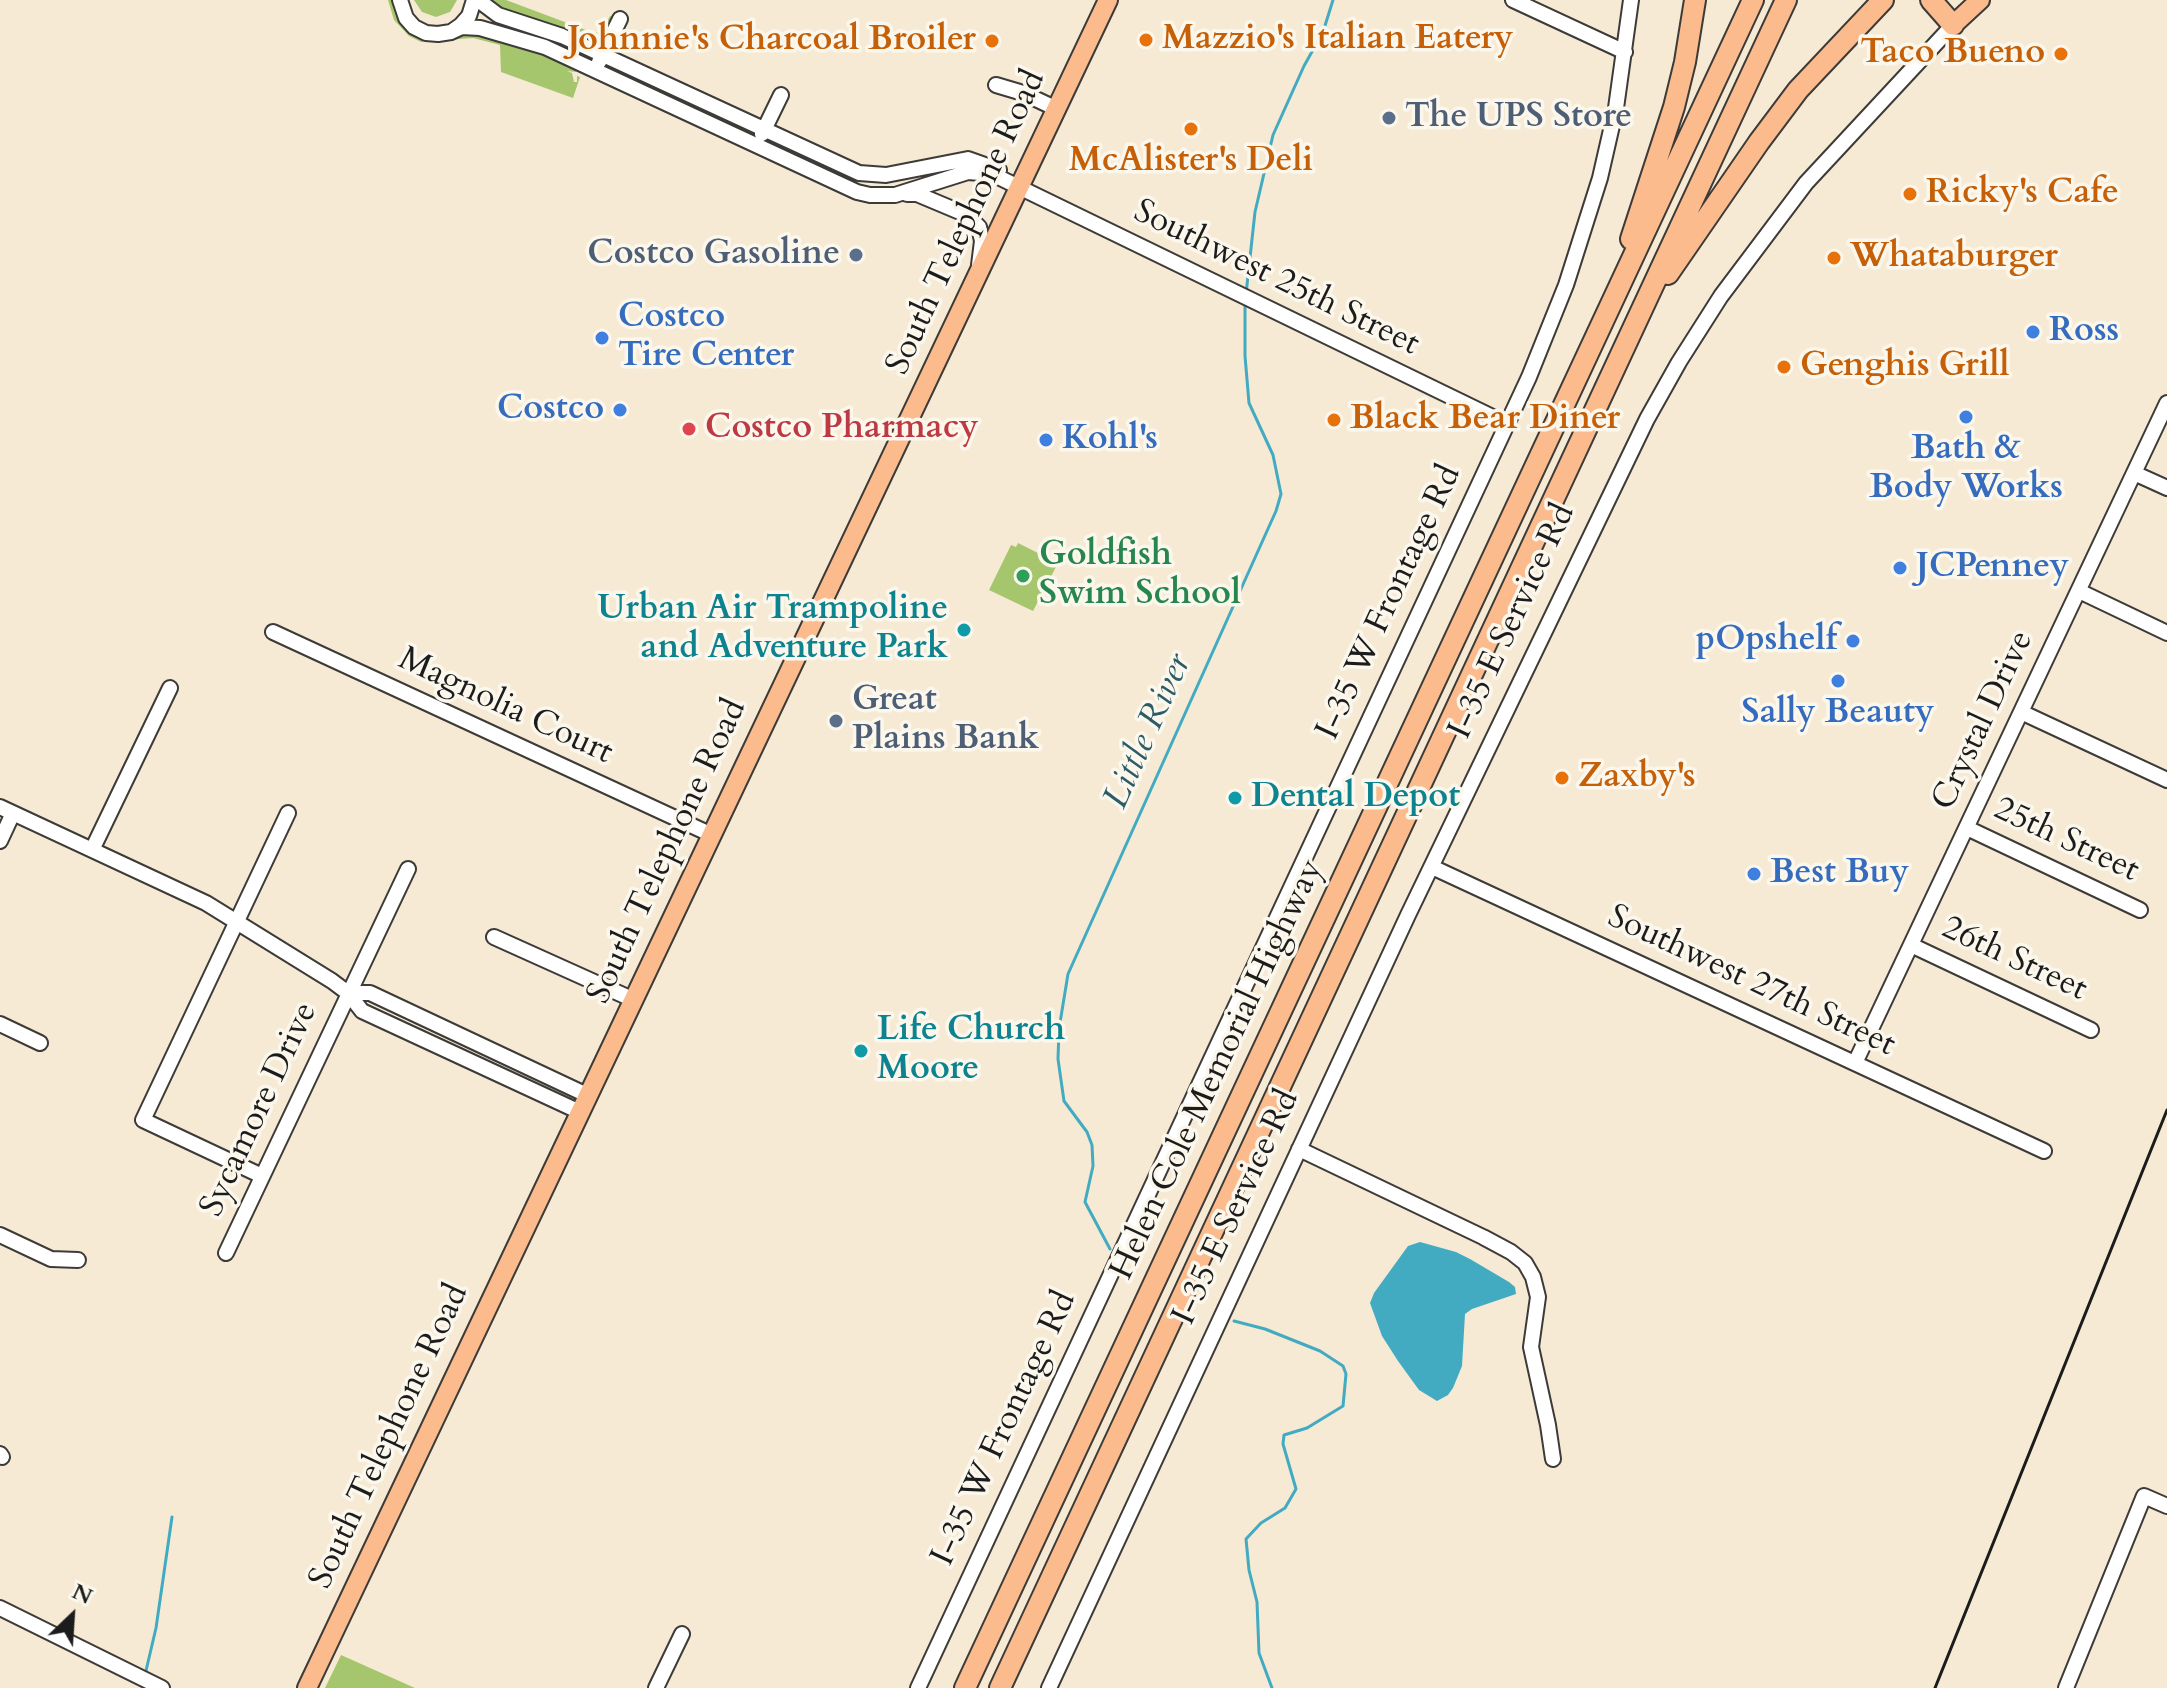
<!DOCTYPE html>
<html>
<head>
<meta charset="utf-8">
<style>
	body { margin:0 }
	#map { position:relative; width:2167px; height:1688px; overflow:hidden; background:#f6ead5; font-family:Cardo,serif }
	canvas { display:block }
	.north { position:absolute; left:32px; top:1576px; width:80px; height:80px; -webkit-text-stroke:6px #fbf7ec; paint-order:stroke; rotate:25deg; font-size:22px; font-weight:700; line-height:32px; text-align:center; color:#1c1c1c }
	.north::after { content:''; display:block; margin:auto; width:28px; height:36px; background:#1c1c1c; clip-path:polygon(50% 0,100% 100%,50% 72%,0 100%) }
</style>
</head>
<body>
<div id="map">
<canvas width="2167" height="1688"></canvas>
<div class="north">N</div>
</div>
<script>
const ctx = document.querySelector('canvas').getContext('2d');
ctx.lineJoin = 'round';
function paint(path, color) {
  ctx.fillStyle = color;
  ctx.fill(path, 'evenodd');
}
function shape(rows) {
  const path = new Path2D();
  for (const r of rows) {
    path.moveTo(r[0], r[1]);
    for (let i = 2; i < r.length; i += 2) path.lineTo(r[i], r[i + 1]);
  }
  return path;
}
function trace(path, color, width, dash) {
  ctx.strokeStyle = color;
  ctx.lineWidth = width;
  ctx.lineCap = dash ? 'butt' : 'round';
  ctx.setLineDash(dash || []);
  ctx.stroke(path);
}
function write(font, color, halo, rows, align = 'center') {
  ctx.font = font + ' Cardo,serif';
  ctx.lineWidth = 7;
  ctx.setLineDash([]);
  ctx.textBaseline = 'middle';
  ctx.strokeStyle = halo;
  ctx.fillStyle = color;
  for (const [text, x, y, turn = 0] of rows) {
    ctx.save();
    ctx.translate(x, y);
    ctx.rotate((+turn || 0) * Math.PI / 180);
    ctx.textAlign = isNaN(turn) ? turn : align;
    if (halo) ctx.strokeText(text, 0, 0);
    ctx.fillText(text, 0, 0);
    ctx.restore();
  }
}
const green = shape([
	[388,0,393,0,416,32,464,30,535,48,577,67,576,72,567,71,572,73,574,82,577,82,577,76,580,77,573,98,501,72,500,45,473,38,421,42,409,36,394,20],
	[414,0,457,0,450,12,436,17,422,12],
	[486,0,506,0,594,33,602,31,610,16,615,18,604,39,593,44,498,8],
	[1018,543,1058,563,1033,611,989,590,1011,545,1016,547],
	[341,1655,415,1688,325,1688]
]);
const water = shape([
	[1420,1242,1456,1252,1470,1259,1509,1282,1515,1287,1516,1294,1472,1309,1465,1314,1462,1366,1453,1388,1448,1395,1437,1401,1419,1390,1398,1361,1382,1336,1370,1303,1374,1293,1408,1246]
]);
const stream = shape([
	[1246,294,1255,212,1273,135,1304,66,1323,32,1333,0],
	[1110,1249,1085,1202,1093,1166,1092,1145,1087,1132,1064,1101,1058,1059,1059,1029,1068,974,1276,511,1281,494,1273,455,1249,403,1245,356,1245,301],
	[1234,1321,1265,1329,1320,1351,1343,1366,1346,1374,1343,1406,1307,1428,1284,1435,1283,1444,1296,1489,1285,1508,1261,1523,1246,1539,1249,1570,1257,1602,1259,1653,1272,1688],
	[145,1675,156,1628,172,1517]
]);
const minor = shape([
	[400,0,406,18,414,27,426,33,438,34,451,32,461,25,469,16,474,0],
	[478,0,498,15,562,36,859,173,886,175,968,159,999,170],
	[1513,0,1625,52],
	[451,32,462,27,480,28,545,47,857,192,870,195,895,195,968,172,992,174,1507,424],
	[599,62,620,19],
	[996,85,1023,93,1057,109],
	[762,134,781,95],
	[907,194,917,194,967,215,979,227,982,241,979,265],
	[2134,473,2167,488],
	[2079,591,2167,633],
	[273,632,712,835],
	[2021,712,2167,780],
	[0,807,206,903,332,981,348,993,362,1011,580,1112],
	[1967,828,2140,910],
	[0,841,13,813],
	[92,850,170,688],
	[1432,867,2044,1151],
	[494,937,634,1000],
	[1911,945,2091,1030],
	[348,993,370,993,589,1096],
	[0,1024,40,1043],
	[1855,1063,2167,403],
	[1299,1149,1483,1237,1511,1252,1525,1263,1533,1277,1538,1297,1531,1347,1548,1425,1553,1459],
	[262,1176,143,1120,288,813],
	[0,1235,51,1259,78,1260],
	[226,1253,408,869],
	[0,1454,2,1457],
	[0,1608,162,1688],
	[656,1688,682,1634],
	[918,1688,1529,377,1566,285,1600,178,1616,108,1631,0],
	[1049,1688,1408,915,1647,419,1679,362,1721,296,1806,183,1953,25],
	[2066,1688,2144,1496,2167,1506]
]);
const major = shape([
	[1953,25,1980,0],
	[307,1688,1108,0]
]);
const highway = shape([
	[1931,0,1953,25],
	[1631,239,1674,107,1685,62,1695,0],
	[1668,274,1759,142,1798,90,1883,0],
	[965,1688,1753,0],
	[1000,1688,1786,0]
]);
const rail = shape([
	[1935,1688,2167,1110]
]);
const markers = [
	[1146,40,8,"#e8710a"],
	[992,41,8,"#e8710a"],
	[2061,54,8,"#e8710a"],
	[1389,118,8,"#5c6f8a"],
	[1191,129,8,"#e8710a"],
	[1910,194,8,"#e8710a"],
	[856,255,8,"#5c6f8a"],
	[1834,258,8,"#e8710a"],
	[2033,332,8,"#3f7fe0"],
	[602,338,8,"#3f7fe0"],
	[1784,367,8,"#e8710a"],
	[620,410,8,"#3f7fe0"],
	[1966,417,8,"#3f7fe0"],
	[1334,420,8,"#e8710a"],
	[689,429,8,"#e0444e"],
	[1046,440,8,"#3f7fe0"],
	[1900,568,8,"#3f7fe0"],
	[1023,576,8,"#2e9e5b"],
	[964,630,8,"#0f9aa8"],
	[1853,641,8,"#3f7fe0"],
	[1838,681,8,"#3f7fe0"],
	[836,721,8,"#5c6f8a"],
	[1562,778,8,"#e8710a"],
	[1235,798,8,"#0f9aa8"],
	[1754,874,8,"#3f7fe0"],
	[861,1051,8,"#0f9aa8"]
];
const foodNames = [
	["Mazzio's Italian Eatery",1162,40],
	["Johnnie's Charcoal Broiler",976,41,"right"],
	["Taco Bueno",2045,54,"right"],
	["McAlister's Deli",1191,162,"center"],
	["Ricky's Cafe",1926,194],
	["Whataburger",1850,258],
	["Genghis Grill",1800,367],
	["Black Bear Diner",1350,420],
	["Zaxby's",1578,778]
];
const serviceNames = [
	["The UPS Store",1405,118],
	["Costco Gasoline",840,255,"right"],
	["Great",852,701],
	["Plains Bank",852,740]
];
const streetNames = [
	["South Telephone Road",967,223,-65],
	["Southwest 25th Street",1276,279,26],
	["I-35 W Frontage Rd",1390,603,-65],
	["I-35 E Service Rd",1513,622,-65],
	["Magnolia Court",505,707,25],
	["Crystal Drive",1984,721,-65],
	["25th Street",2066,841,25],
	["South Telephone Road",668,852,-65],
	["26th Street",2014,960,25],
	["Southwest 27th Street",1751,982,25],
	["Helen Cole Memorial Highway",1218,1070,-65],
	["Sycamore Drive",260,1110,-65],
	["I-35 E Service Rd",1237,1208,-65],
	["I-35 W Frontage Rd",1005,1429,-65],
	["South Telephone Road",390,1437,-65]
];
const shopNames = [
	["Costco",618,318],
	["Tire Center",618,357],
	["Ross",2049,332],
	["Costco",604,410,"right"],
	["Kohl's",1062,440],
	["Bath &",1966,450,"center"],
	["Body Works",1966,489,"center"],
	["JCPenney",1916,568],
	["pOpshelf",1837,641,"right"],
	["Sally Beauty",1838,714,"center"],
	["Best Buy",1770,874]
];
const healthNames = [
	["Costco Pharmacy",705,429]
];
const leisureNames = [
	["Goldfish",1039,556],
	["Swim School",1039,595]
];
const cultureNames = [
	["Urban Air Trampoline",948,610,"right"],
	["and Adventure Park",948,649,"right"],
	["Dental Depot",1251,798],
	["Life Church",877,1031],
	["Moore",877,1070]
];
const waterNames = [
	["Little River",1149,732,-66]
];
paint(green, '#a6c66d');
paint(water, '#42abc2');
trace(stream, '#42abc2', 3);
trace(minor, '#3d3b38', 18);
trace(major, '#3d3b38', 22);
trace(highway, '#3d3b38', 24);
trace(minor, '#fff', 14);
trace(major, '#fbbb8d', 18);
trace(highway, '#fbbb8d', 20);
trace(rail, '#1c1c1c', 3);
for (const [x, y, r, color] of markers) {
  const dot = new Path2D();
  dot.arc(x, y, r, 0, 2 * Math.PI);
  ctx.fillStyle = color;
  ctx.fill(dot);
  trace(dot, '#fbf7ec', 3);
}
write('bold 34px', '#c56008', '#fbf7ec', foodNames, 'left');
write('bold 34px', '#4e5e75', '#fbf7ec', serviceNames, 'left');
write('34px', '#1c1c1c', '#fbf7ec', streetNames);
write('bold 34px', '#366cbe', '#fbf7ec', shopNames, 'left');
write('bold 34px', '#be3a42', '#fbf7ec', healthNames, 'left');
write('bold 34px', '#27864d', '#fbf7ec', leisureNames, 'left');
write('bold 34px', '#0d838f', '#fbf7ec', cultureNames, 'left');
write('italic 36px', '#2d5c67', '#fbf7ec', waterNames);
</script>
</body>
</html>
